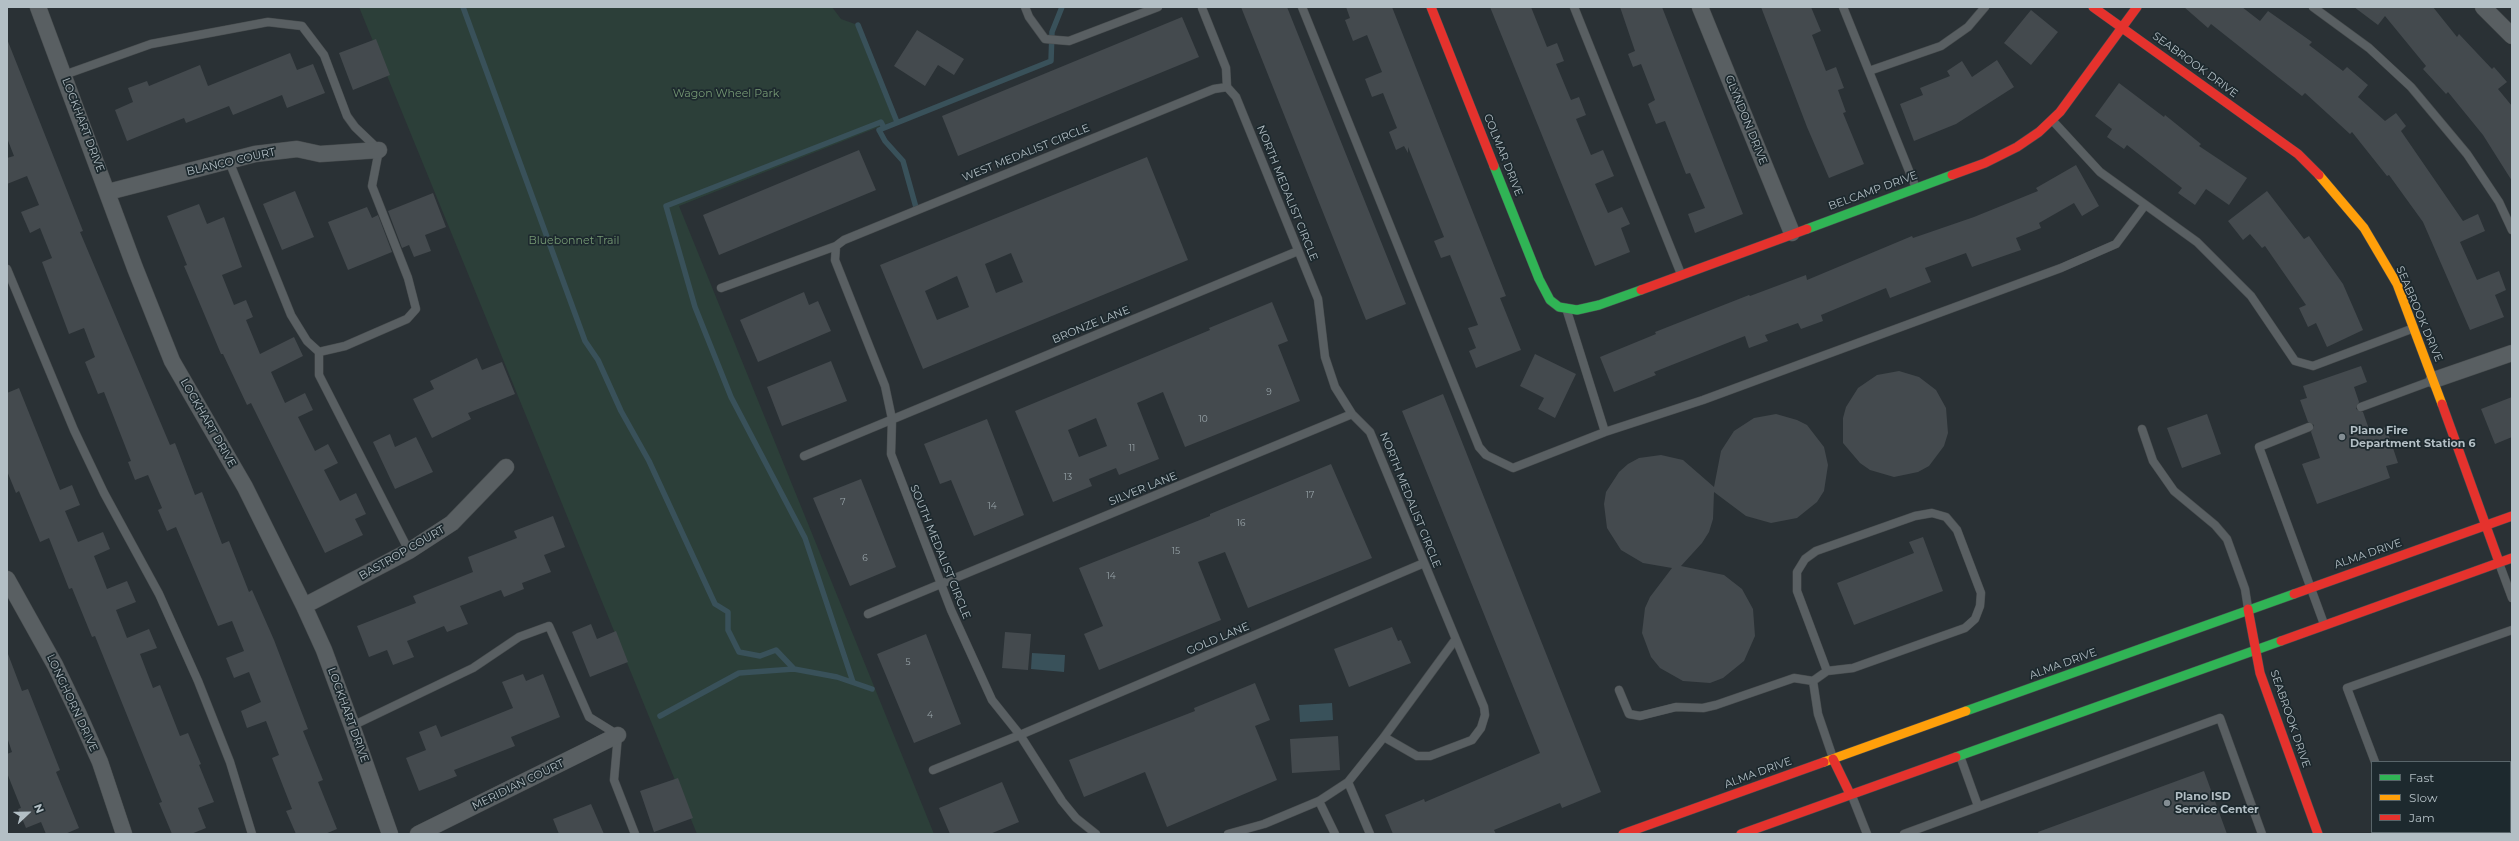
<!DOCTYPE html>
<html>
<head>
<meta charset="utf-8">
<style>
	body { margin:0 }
	#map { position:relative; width:2519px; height:841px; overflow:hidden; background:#2a3135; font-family:Montserrat,sans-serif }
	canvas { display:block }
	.frame { position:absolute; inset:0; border:8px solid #b3bfc5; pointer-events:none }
	.legend { position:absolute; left:2371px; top:761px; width:140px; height:72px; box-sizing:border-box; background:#1d292e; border:1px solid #59656a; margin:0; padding:5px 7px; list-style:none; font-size:12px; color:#b3bfc5 }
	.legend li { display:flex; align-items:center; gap:8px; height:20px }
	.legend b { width:20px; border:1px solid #59656a }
	.north { position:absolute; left:8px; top:793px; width:40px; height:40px; -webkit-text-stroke:3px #1d292e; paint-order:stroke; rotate:68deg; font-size:11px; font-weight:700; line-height:16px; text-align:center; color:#b3bfc5 }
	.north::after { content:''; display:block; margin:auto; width:14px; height:18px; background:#b3bfc5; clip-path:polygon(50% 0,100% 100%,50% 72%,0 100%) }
</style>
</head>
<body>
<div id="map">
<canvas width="2519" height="841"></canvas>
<div class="frame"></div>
<ul class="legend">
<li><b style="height:5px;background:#30b455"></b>Fast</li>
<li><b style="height:5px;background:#ff9f0a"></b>Slow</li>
<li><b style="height:5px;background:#e5322d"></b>Jam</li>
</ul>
<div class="north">N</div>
</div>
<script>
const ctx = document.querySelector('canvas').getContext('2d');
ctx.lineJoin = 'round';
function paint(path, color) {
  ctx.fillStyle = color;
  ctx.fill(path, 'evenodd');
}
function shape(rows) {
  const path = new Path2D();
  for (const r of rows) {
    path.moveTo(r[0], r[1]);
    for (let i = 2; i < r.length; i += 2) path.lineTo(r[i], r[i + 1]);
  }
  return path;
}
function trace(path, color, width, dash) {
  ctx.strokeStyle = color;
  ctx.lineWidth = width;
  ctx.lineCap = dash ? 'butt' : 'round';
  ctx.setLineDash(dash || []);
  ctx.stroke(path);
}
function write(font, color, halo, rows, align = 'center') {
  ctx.font = font + ' Montserrat,sans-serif';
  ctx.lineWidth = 3.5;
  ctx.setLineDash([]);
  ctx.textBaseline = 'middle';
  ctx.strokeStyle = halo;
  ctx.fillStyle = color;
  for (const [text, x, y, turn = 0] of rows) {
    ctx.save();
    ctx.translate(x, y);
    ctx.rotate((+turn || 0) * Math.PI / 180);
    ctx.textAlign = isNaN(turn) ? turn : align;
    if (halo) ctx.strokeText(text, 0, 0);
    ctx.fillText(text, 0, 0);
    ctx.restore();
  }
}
const green = shape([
	[359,7,832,7,841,19,855,24,894,121,679,206,934,834,697,834]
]);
const water = shape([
	[1032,653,1065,655,1064,672,1031,669],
	[1332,703,1333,720,1300,722,1299,705]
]);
const stream = shape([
	[463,7,585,341,598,360,621,411,649,461,715,604,728,612,728,630,739,652,760,656,776,650,794,669],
	[858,25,897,122],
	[884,128,879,130,885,141,903,161,917,211],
	[853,682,805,538,731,397,695,307,666,206,881,122,884,128,1051,61,1052,32,1062,7],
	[660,716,739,673,794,669,837,677,872,689]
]);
const building = shape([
	[1241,7,1287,7,1406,304,1366,320],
	[1346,7,1392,7,1506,296,1500,298,1521,350,1476,368,1469,351,1476,348,1468,328,1478,325,1450,255,1441,258,1434,241,1444,237,1408,147,1408,153,1404,146,1396,150,1389,132,1397,128,1383,93,1372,97,1365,79,1382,72,1367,35,1353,41,1345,20,1350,18],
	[1490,7,1531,7,1547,47,1557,43,1564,61,1556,64,1571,100,1579,97,1586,115,1576,119,1591,155,1603,150,1614,176,1595,184,1608,213,1622,207,1630,224,1621,228,1630,252,1595,266],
	[1620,7,1662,7,1743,214,1695,233,1688,214,1705,208,1690,173,1686,174,1665,121,1656,124,1648,104,1655,100,1641,64,1633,67,1628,54,1635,51],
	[1761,7,1811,7,1821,31,1812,35,1826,71,1836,67,1844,88,1838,90,1846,112,1843,113,1864,164,1829,178,1807,127],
	[2184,7,2242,7,2260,21,2268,11,2312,42,2309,45,2343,71,2347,67,2368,85,2358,97,2385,121,2396,113,2406,126,2401,131,2463,221,2478,214,2485,231,2460,242,2477,280,2499,271,2506,290,2495,295,2504,317,2470,330,2423,222,2389,175,2387,176,2352,132,2350,134,2305,93,2302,96,2211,24,2208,28],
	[2354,7,2433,7,2457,37,2459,34,2492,69,2494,67,2507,82,2498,89,2512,106,2512,181,2483,135,2448,92,2446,94,2423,69,2426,66,2385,16,2378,25],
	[2031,10,2058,32,2031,65,2004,43],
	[1182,17,1199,57,958,156,942,116],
	[917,30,964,59,954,75,938,65,925,86,894,66],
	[7,39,83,231,80,232,170,445,175,443,195,495,202,492,222,544,229,541,249,592,252,590,274,640,308,729,303,731,323,780,318,782,337,829,325,834,296,834,286,811,292,809,272,758,279,755,266,721,247,728,241,711,261,702,249,672,234,678,226,658,244,651,232,621,218,626,176,527,167,531,158,510,162,508,148,475,135,480,128,462,131,461,104,392,98,394,85,362,95,357,84,328,69,334,42,262,52,258,40,228,30,233,21,212,39,205,27,176,7,184,7,158,14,156,7,138],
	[376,39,390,75,353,90,339,53],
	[290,53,297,70,313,64,325,93,287,108,282,95,233,115,229,106,186,123,184,118,127,141,115,110,133,102,128,88,147,81,149,86,200,65,208,86],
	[1997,60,2014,87,1956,124,1914,141,1900,104,1923,95,1920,88,1950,76,1947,71,1962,61,1972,77],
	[2119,83,2164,117,2165,115,2201,144,2199,146,2247,178,2229,205,2206,189,2195,205,2178,193,2182,188,2127,145,2124,149,2107,137,2112,129,2095,116],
	[859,150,876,190,719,255,703,215],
	[1147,157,1188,260,923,369,880,265],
	[1011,253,1023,282,996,293,985,264],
	[957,276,969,307,937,320,925,291],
	[2076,165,2099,206,2082,216,2074,203,2039,223,2041,228,2016,238,2021,250,1972,267,1966,253,1925,268,1931,282,1890,298,1886,288,1821,315,1823,321,1801,329,1798,323,1765,335,1768,341,1749,348,1745,336,1654,372,1656,375,1614,392,1600,357,1656,334,1655,332,1749,295,1750,296,1806,275,1807,280,1912,236,1913,238,1974,217,2038,191,2036,188],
	[295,191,314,237,282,250,263,204],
	[2267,191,2304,239,2309,236,2343,284,2363,330,2327,347,2316,323,2308,327,2299,308,2306,305,2265,246,2262,248,2250,234,2243,240,2228,221],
	[433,193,446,227,425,235,431,251,414,257,409,245,402,248,388,211],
	[199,204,207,224,224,217,242,267,222,275,234,305,246,300,253,317,246,320,260,354,294,337,303,356,271,372,285,403,305,393,313,410,298,417,315,451,328,444,338,463,324,470,340,501,356,493,366,514,355,519,363,535,325,553,251,403,247,405,223,354,221,354,184,266,187,265,167,216],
	[367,207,372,218,378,215,392,252,348,270,328,222],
	[804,292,809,305,818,301,831,331,758,362,740,320],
	[1272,302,1288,341,1278,345,1300,401,1185,447,1163,392,1137,403,1159,459,1119,475,1116,468,1089,479,1092,486,1053,502,1015,411,1210,330,1209,328],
	[1096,418,1107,446,1079,457,1068,430],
	[1535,354,1576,374,1555,418,1538,409,1544,398,1520,386],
	[477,358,482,370,502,362,515,394,468,413,471,419,432,438,413,399,434,389,430,381],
	[831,361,847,401,782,426,767,387],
	[2361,366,2367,382,2354,387,2359,402,2356,409,2363,412,2370,432,2386,427,2398,463,2386,466,2390,478,2317,504,2302,464,2320,458,2311,432,2314,425,2308,422,2300,400,2307,398,2303,386],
	[1899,371,1919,377,1936,390,1946,408,1948,433,1944,446,1929,466,1918,472,1894,477,1870,470,1860,463,1843,443,1843,418,1846,407,1858,388,1877,375],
	[19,388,60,490,72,485,80,505,65,511,78,542,103,532,110,549,94,556,107,589,127,581,136,602,116,610,127,638,149,629,157,648,140,654,153,688,160,685,180,736,188,733,201,764,199,765,214,802,198,808,206,828,191,834,172,834,159,803,162,802,95,636,92,637,72,588,69,589,49,538,40,542,19,491,16,493,7,471,7,393],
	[1443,394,1601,792,1562,808,1560,803,1494,830,1496,834,1393,834,1385,815,1424,799,1425,802,1540,753,1402,411],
	[2512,397,2512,437,2495,444,2481,409],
	[1776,414,1797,420,1807,425,1824,447,1828,465,1824,491,1817,502,1797,518,1771,523,1746,516,1714,492,1713,519,1709,532,1702,543,1681,566,1724,575,1742,589,1753,609,1755,636,1744,661,1723,678,1710,683,1683,681,1660,668,1651,657,1642,633,1645,608,1650,597,1672,568,1643,563,1621,550,1607,528,1604,504,1606,492,1619,472,1628,464,1639,458,1661,455,1683,460,1714,487,1721,451,1734,431,1754,418],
	[2207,414,2221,454,2182,468,2167,428],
	[987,419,1024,515,974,536,951,480,940,484,924,444],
	[390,434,395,447,416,437,433,472,395,489,373,442],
	[1331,464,1372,558,1248,608,1225,552,1198,562,1221,620,1099,670,1084,634,1103,626,1079,568,1210,516,1210,514],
	[861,479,896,567,850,586,813,498],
	[553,516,565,547,544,555,551,572,522,583,524,589,504,597,501,590,460,606,468,624,447,632,444,626,407,641,414,657,393,665,387,650,369,657,357,626,416,603,413,596,473,572,468,557,517,538,514,531],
	[1923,537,1943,591,1854,625,1837,583,1914,553,1909,542],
	[591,624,597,639,616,631,628,662,590,677,572,632],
	[1392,627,1398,641,1401,640,1411,663,1349,687,1334,649],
	[1005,632,1031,634,1028,670,1002,668],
	[926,634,961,724,914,743,877,654],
	[8,654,22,691,28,689,60,770,56,772,79,828,65,834,46,834,41,822,26,828,18,809,21,808,7,773,7,754,12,752,7,737],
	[523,674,526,681,543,674,560,717,511,737,515,746,454,770,457,776,419,791,406,758,426,750,419,732,436,725,441,737,513,708,502,682],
	[1255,683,1270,720,1255,726,1277,780,1167,827,1145,772,1084,797,1069,760,1195,711,1194,708],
	[1338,736,1340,770,1292,773,1290,739],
	[2204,771,2227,834,2039,834,2038,832],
	[678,778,693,818,654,832,640,791],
	[1002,782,1019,822,990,834,950,834,939,808],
	[591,804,604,834,559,834,553,819]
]);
const lane = shape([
	[1025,7,1029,17,1045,39,1069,41,1158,7],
	[1302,7,1479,447,1486,455,1513,468,1605,432],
	[1574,7,1681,274],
	[1843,7,1916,188],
	[2313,7,2369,48,2411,87,2467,154,2499,202,2512,230],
	[1202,8,1226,68,1227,87],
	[1869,71,1941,46,1968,27,1985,7],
	[64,75,151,44,268,22,302,26,324,55,347,116,355,127,379,150,372,186,408,278,416,309,407,319,345,346,319,352,307,341,291,315,229,161],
	[1227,87,1236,97,1318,299,1325,357,1335,387,1352,414,1370,432,1484,707,1485,715,1481,728,1472,740,1430,756,1417,756,1384,737,1348,782,1319,801,1264,824,1228,834],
	[2052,120,2100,172,2197,242,2251,296,2295,361,2313,366,2414,328],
	[836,246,835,260,885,386,892,419,891,454,951,610,992,700,1020,735,1062,801,1076,818,1096,834],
	[7,269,74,430,104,493,159,594,198,681,230,762,252,834],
	[721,288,836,246,844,240,1214,89,1227,87],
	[1567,311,1605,432,1703,400,2061,268,2116,244,2145,205],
	[319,352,319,375,409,551],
	[2361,407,2434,380],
	[2309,427,2259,447,2324,624],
	[2142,429,2153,461,2174,491,2215,525,2227,539,2245,589,2248,608],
	[804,456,1298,251],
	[2499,563,2512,598],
	[868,614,1352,414],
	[1827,671,1853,668,1965,628,1975,619,1980,606,1981,593,1957,530,1946,517,1932,513,1915,516,1816,551,1805,559,1797,572,1797,591,1827,671,1813,681,1818,714,1833,758],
	[1619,690,1629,714,1640,716,1676,707,1703,708,1716,705,1794,678,1813,681],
	[352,726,473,668,519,637,549,626,589,717,618,735,614,780,635,834],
	[1384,737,1455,640],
	[1960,756,1978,806],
	[2375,762,2347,688,2512,630],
	[933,770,1020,735,1424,563],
	[1348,782,1370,834],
	[1852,796,1867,834],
	[1319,801,1335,834],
	[2400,832,2401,834],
	[1904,834,2220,718,2262,834]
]);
const street = shape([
	[38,7,135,268,172,361,245,487,304,606,324,650,352,726,390,834],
	[1700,7,1792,233],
	[2483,7,2512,36],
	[108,192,255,154,297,149,320,154,379,150],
	[2434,380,2512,353],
	[7,579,55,665,79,715,100,762,124,834],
	[304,606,409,551,452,523,506,467],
	[418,834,618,735]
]);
const fast = shape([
	[1494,166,1539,279,1550,300,1559,307,1577,310,1599,305,1641,290],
	[1807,229,1952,175],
	[1966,711,2294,594],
	[1956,757,2281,641]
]);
const slow = shape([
	[2319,175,2364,228,2397,284,2442,404],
	[1824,762,1966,711]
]);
const jam = shape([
	[1431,7,1494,166],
	[2093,7,2298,154,2319,175],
	[1952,175,1985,163,2017,147,2039,132,2060,112,2137,7],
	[1641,290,1807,229],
	[2442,404,2499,562],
	[2294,594,2512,516],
	[2248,609,2260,673,2318,834],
	[2281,641,2512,558],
	[1833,759,1850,794],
	[1623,834,1824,762],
	[1741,834,1956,757]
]);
const markers = [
	[2342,437,4,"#838d93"],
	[2167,803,4,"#838d93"]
];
const numberNames = [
	["9",1269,392],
	["10",1203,419],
	["11",1132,448],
	["13",1068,477],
	["17",1310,495],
	["7",843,502],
	["14",992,506],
	["16",1241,523],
	["15",1176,551],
	["6",865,558],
	["14",1111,576],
	["5",908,662],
	["4",930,715]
];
const streetNames = [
	["SEABROOK DRIVE",2195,65,36],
	["GLYNDON DRIVE",1746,120,68],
	["LOCKHART DRIVE",83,125,69],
	["WEST MEDALIST CIRCLE",1026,153,-22],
	["COLMAR DRIVE",1503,155,68],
	["BLANCO COURT",231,162,-13],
	["BELCAMP DRIVE",1873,191,-20],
	["NORTH MEDALIST CIRCLE",1287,193,68],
	["SEABROOK DRIVE",2419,314,67],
	["BRONZE LANE",1091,325,-22],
	["LOCKHART DRIVE",208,423,60],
	["SILVER LANE",1143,489,-22],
	["NORTH MEDALIST CIRCLE",1410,500,68],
	["SOUTH MEDALIST CIRCLE",940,552,68],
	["BASTROP COURT",402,553,-30],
	["ALMA DRIVE",2368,554,-19],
	["GOLD LANE",1218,639,-23],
	["ALMA DRIVE",2063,664,-20],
	["LONGHORN DRIVE",72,703,65],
	["LOCKHART DRIVE",348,715,70],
	["SEABROOK DRIVE",2290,719,71],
	["ALMA DRIVE",1758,773,-20],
	["MERIDIAN COURT",518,785,-26]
];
const parkNames = [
	["Wagon Wheel Park",726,94],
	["Bluebonnet Trail",574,241]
];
const poiNames = [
	["Plano Fire",2350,431],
	["Department Station 6",2350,444],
	["Plano ISD",2175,797],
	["Service Center",2175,810]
];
paint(green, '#2c3f39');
paint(water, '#39515a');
trace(stream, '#39515a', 5.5);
paint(building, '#444a4e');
trace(lane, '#484d4f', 9);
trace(street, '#484d4f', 17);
trace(fast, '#484d4f', 10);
trace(slow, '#484d4f', 10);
trace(jam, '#484d4f', 10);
trace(lane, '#595f62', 8);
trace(street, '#595f62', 16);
trace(fast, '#30b455', 9);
trace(slow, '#ff9f0a', 9);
trace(jam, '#e5322d', 9);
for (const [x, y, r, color] of markers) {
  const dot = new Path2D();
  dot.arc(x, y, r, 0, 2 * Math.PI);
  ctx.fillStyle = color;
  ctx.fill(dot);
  trace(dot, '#1d292e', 1.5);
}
write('9px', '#97a2a7', null, numberNames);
write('11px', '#b3bfc5', '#1d292e', streetNames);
write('11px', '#769974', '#1d292e', parkNames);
write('bold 11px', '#b3bfc5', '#1d292e', poiNames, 'left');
</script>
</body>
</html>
